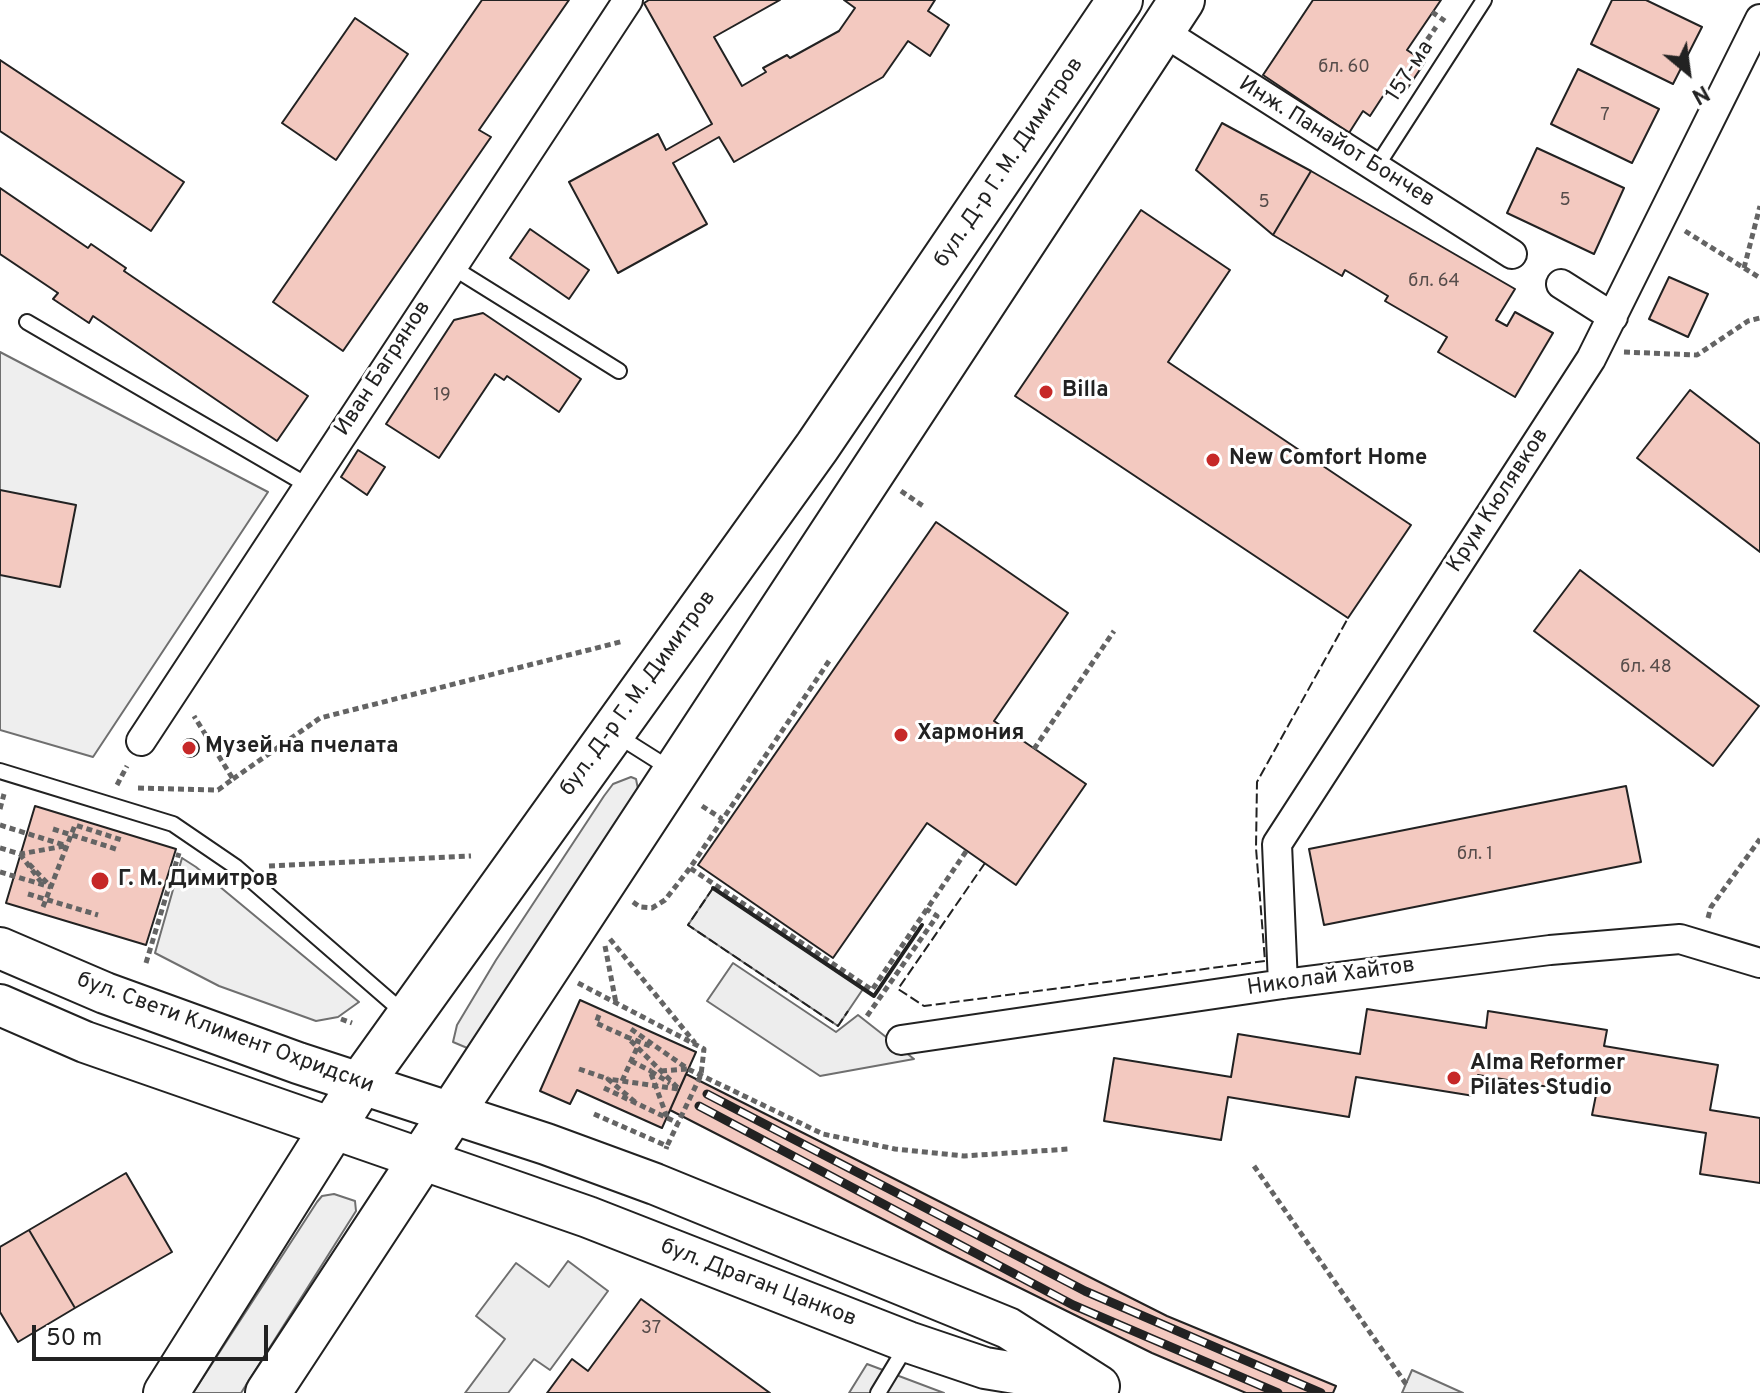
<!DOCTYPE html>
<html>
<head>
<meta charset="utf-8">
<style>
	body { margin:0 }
	#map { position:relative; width:1760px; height:1393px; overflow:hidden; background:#fff; font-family:Overpass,sans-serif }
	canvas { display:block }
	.north { position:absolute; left:1648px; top:32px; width:80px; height:80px; -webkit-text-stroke:6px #fff; paint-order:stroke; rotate:151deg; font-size:22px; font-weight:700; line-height:32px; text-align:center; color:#222 }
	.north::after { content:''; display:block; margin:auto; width:28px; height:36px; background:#222; clip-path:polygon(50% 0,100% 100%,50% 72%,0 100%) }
	.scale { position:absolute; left:32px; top:1325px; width:236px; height:36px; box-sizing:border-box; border:4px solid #222; border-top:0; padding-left:10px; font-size:24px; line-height:28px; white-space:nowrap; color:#222; -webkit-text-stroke:6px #fff; paint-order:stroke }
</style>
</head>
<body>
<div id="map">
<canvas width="1760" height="1393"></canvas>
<div class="north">N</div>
<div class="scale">50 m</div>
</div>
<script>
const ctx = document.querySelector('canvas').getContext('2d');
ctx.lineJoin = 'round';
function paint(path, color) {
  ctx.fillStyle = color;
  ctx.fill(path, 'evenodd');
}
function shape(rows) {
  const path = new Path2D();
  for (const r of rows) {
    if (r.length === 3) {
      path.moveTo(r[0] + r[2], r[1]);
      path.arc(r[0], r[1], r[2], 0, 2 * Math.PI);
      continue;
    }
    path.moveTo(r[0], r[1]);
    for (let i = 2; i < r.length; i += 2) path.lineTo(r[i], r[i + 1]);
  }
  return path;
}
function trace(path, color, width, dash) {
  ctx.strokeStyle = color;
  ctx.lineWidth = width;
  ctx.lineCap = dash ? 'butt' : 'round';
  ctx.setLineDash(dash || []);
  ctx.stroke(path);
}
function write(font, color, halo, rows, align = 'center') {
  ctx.font = font + ' Overpass,sans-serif';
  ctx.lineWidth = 6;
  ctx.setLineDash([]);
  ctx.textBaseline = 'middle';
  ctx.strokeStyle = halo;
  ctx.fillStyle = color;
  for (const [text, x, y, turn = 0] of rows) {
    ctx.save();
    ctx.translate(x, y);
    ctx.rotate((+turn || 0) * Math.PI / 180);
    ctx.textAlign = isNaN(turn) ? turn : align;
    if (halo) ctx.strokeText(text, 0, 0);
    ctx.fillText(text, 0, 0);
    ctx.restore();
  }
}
const green = shape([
	[0,352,268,492,93,757,0,730,0,352],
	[631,777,636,779,638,789,472,1050,453,1042,457,1025,496,960,604,796,613,784,631,777],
	[182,858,196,867,359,1002,338,1017,316,1021,219,986,155,953,182,858],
	[334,1194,355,1201,356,1211,241,1393,193,1393,317,1202,322,1196,334,1194]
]);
const parking = shape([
	[713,888,863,989,838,1026,688,925,713,888],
	[733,963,836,1032,858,1015,914,1059,820,1076,707,1001,733,963],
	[568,1261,608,1291,550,1370,534,1359,508,1393,465,1393,505,1339,476,1316,516,1263,549,1287,568,1261],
	[867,1364,944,1393,849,1393,867,1364],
	[1412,1370,1463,1393,1402,1393,1412,1370]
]);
const building = shape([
	[482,0,569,0,479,130,491,137,343,351,273,302,482,0],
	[649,0,780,0,714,37,742,86,766,72,763,68,787,55,790,58,839,31,855,8,844,0,935,0,928,11,949,25,930,56,908,41,883,77,734,162,719,137,673,163,707,224,618,273,569,182,658,134,666,150,712,124,644,3,649,0],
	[1313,0,1441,0,1407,50,1425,62,1407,89,1396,100,1385,93,1370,116,1363,111,1349,133,1263,75,1313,0],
	[1612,0,1646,0,1702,27,1673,84,1591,44,1612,0],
	[355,18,408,54,336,160,282,123,355,18],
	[0,60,184,182,151,231,0,131,0,60],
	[1578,69,1659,109,1632,163,1551,124,1578,69],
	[1222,123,1311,171,1273,235,1196,170,1222,123],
	[1537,148,1624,188,1594,254,1507,213,1537,148],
	[1311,171,1515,289,1496,320,1507,326,1515,312,1553,333,1515,397,1438,352,1447,337,1385,301,1388,296,1345,270,1342,276,1273,235,1311,171],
	[0,188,88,248,91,244,126,268,124,271,308,396,277,441,93,316,89,323,53,299,58,293,0,254,0,188],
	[1141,210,1230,270,1168,362,1411,525,1348,618,1015,396,1141,210],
	[530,229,589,270,569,299,510,258,530,229],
	[1669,277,1708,294,1688,337,1649,319,1669,277],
	[483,313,581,379,559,412,507,376,504,380,495,374,439,458,386,424,454,320,483,313],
	[1690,390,1760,444,1760,552,1637,458,1690,390],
	[358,450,385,467,367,495,341,477,358,450],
	[0,490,76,505,60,587,0,575,0,490],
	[936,522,1068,613,994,721,1086,784,1016,885,927,823,833,958,698,865,936,522],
	[1580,570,1759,706,1713,766,1534,631,1580,570],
	[190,748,9],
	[1626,786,1641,862,1324,925,1309,849,1626,786],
	[35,806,176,849,146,945,6,903,35,806],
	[580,1000,696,1052,662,1128,577,1090,570,1104,540,1091,580,1000],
	[1367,1009,1486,1028,1488,1011,1607,1030,1604,1046,1718,1065,1710,1110,1760,1118,1760,1183,1700,1174,1706,1133,1592,1115,1596,1095,1478,1075,1474,1096,1356,1077,1349,1117,1228,1097,1221,1140,1104,1121,1114,1058,1231,1077,1238,1034,1360,1054,1367,1009],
	[686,1074,1167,1316,1336,1386,1333,1393,1246,1393,1152,1353,943,1250,670,1110,686,1074],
	[126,1173,172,1252,75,1308,29,1230,126,1173],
	[29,1230,75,1308,18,1342,0,1312,0,1247,29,1230],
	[641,1299,770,1393,547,1393,572,1359,588,1371,641,1299]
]);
const path = shape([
	[1432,12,1445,21],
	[1416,56,1436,27],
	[1685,231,1760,278],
	[1744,268,1760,206],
	[1624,352,1697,355,1748,321,1760,318],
	[901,491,923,506],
	[829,661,690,868,872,990,967,850],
	[1034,749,1114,631],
	[233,779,320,718,624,641],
	[117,785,127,766],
	[138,788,218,790,233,779,194,716],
	[702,806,722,819],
	[0,809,4,794],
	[0,825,67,846],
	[53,829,119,850],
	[0,848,20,854,65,846],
	[20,854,41,882],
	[29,864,50,886],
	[269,866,471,856],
	[0,872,51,887],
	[28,894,98,915],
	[633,902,640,907,652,908,665,900,690,868],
	[43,907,75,825,122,840],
	[1708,918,1711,907,1760,839],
	[610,939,695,1043],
	[605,946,616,1003],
	[146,963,179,853],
	[578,983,704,1049,701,1075,667,1146],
	[599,1015,596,1023,627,1037],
	[867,1016,937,916,926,909],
	[341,1019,352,1023],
	[631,1029,688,1069,823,1134,895,1149,964,1156,1069,1149],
	[650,1046,627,1037,679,1089],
	[631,1061,651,1071],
	[579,1069,608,1079],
	[661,1071,687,1069],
	[622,1081,637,1048],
	[604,1088,678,1123],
	[635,1102,608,1079,678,1089],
	[594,1114,667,1146,666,1149],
	[667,1117,650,1071,670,1083],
	[1254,1166,1406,1384]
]);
const lane = shape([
	[1375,169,1484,0],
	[452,267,619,371],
	[27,322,307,485],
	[615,734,672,770],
	[0,771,173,824,236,867,404,1013],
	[878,1393,907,1345]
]);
const street = shape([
	[1162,31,1512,254],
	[1561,284,1613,317],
	[141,741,628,0],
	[1283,984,1277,844,1591,359,1760,19],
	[901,1040,1283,984,1550,950,1680,939,1760,963]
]);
const secondary = shape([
	[0,948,105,993,298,1063,546,1144,655,1184,1008,1328,1099,1386],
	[0,1005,85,1042,588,1217,908,1342,985,1368,1082,1384]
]);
const primary = shape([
	[166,1393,361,1083,817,447,1120,0],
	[268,1393,1182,0]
]);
const rail = shape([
	[707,1094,1085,1291,1321,1393],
	[699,1106,1073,1305,1278,1393]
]);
const fence = shape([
	[985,863,898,989,924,1006,1265,961,1256,848,1257,782,1348,618],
	[713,888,688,925,838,1026,848,1011]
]);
const wall = shape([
	[713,888,874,996,922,925]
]);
const markers = [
	[1046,392,8,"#c62828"],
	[1213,460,8,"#c62828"],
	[901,735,8,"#c62828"],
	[189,748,8,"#c62828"],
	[100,881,10,"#c62828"],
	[1454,1078,8,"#c62828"]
];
const numberNames = [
	["бл. 60",1344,68],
	["7",1605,116],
	["5",1565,201],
	["5",1264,203],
	["бл. 64",1434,282],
	["19",442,396],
	["бл. 48",1646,668],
	["бл. 1",1475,855],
	["37",651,1329]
];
const streetNames = [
	["157-ма",1411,72,-57],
	["Инж. Панайот Бончев",1336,143,32],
	["бул. Д-р Г. М. Димитров",1010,163,-56],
	["Иван Багрянов",384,369,-57],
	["Крум Кюлявков",1499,501,-57],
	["бул. Д-р Г. М. Димитров",639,694,-54],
	["Николай Хайтов",1331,978,-8],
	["бул. Свети Климент Охридски",225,1034,20],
	["бул. Драган Цанков",758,1284,21]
];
const poiNames = [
	["Billa",1062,392],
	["New Comfort Home",1229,460],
	["Хармония",917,735],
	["Музей на пчелата",205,748],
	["Г. М. Димитров",118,881],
	["Alma Reformer",1470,1065],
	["Pilates Studio",1470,1090]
];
paint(green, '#eee');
trace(green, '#6f6f6f', 2);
paint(parking, '#ededed');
trace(parking, '#6f6f6f', 2);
paint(building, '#f3c9c0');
trace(building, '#222', 2);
trace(lane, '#222', 18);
trace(street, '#222', 32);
trace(secondary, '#222', 44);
trace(primary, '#222', 48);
trace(path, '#646464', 5, [6, 4]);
trace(lane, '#fff', 14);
trace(street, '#fff', 28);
trace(secondary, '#fff', 40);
trace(primary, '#fff', 44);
trace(rail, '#222', 9);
trace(rail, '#fff', 6, [18]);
trace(fence, '#222', 2, [10, 4]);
trace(wall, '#222', 4);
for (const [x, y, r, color] of markers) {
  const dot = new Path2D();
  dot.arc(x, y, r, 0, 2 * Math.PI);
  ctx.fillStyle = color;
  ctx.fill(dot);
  trace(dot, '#fff', 3);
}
write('18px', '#564c4a', null, numberNames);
write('22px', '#222', '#fff', streetNames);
write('bold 22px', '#222', '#fff', poiNames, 'left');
</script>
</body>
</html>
